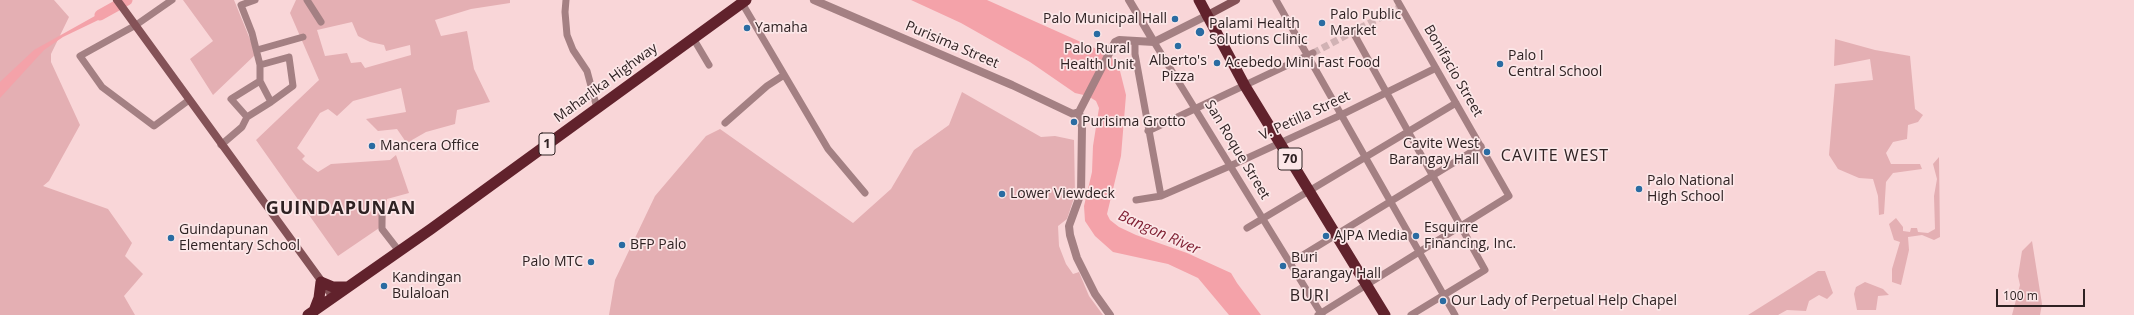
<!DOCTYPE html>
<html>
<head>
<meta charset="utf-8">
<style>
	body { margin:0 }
	#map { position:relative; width:2134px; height:315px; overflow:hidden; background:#f9d6d8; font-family:"Open Sans",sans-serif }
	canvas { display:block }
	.scale { position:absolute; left:1996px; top:289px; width:89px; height:18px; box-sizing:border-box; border:2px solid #2f2223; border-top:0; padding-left:5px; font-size:12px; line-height:14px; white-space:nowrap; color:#2f2223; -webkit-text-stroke:3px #fce7e8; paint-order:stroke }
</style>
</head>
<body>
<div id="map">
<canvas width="2134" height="315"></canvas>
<div class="scale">100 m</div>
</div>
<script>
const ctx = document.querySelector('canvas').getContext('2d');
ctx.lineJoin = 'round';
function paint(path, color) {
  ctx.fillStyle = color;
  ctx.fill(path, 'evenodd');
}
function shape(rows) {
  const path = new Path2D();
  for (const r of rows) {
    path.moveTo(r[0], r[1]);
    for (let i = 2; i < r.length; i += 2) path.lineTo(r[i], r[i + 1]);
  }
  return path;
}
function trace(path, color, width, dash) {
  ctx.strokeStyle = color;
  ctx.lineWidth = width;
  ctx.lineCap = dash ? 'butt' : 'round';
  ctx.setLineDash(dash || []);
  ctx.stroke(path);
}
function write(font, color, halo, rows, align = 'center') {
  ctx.font = font + ' "Open Sans",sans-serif';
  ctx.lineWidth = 3.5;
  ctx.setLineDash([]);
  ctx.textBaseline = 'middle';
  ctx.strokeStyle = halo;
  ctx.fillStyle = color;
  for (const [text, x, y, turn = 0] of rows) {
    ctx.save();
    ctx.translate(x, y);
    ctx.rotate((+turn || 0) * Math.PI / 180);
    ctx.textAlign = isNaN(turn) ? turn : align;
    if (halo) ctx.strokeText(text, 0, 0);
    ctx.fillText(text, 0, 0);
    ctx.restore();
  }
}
const green = shape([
	[0,0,54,0,69,17,51,54,51,62,80,125,49,181,43,186,108,209,132,243,125,256,143,274,124,296,135,315,0,315],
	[183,0,234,0,256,54,213,95,190,59,213,41],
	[296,0,510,0,510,3,471,9,435,20,441,36,467,31,474,69,490,102,457,110,455,124,426,132,412,140,414,146,410,148,397,129,378,131,366,119,406,112,401,88,353,101,337,116,328,109,320,113,297,148,305,156,302,159,306,163,318,172,331,164,390,160,396,155,409,193,387,199,385,224,338,256,256,140,319,80,290,13],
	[352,22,358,36,370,42,384,45,386,51,410,45,411,55,365,68,361,62,351,63,347,53,325,56,317,30],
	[1835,39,1875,50,1910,56,1915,109,1923,115,1918,122,1908,125,1907,139,1893,142,1886,153,1891,164,1920,164,1922,169,1893,173,1886,182,1884,214,1879,215,1878,196,1873,179,1859,178,1838,169,1829,155,1835,84,1873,80,1870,59,1834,66],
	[962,92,1041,137,1055,136,1074,140,1075,195,1067,219,1058,226,1059,246,1066,264,1073,274,1079,272,1089,296,1103,315,609,315,615,280,655,196,706,136,720,129,853,223,891,189,914,150,949,125],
	[1939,157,1940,237,1934,240,1922,235,1908,237,1909,250,1901,285,1892,282,1892,269,1900,242,1894,240,1889,224,1896,218,1903,227,1903,231,1910,232,1911,228,1917,228,1918,232,1928,233,1935,229,1934,196,1937,179,1933,164],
	[2032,241,2042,304,2040,315,2012,315,2020,285,2018,276,2022,251],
	[1818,271,1825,271,1833,293,1827,299,1819,295,1809,301,1806,311,1787,310,1778,315,1748,315],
	[1865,282,1883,289,1889,295,1878,296,1876,310,1857,310,1854,294,1856,287]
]);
const water = shape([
	[911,0,987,0,1110,55,1120,71,1126,95,1121,156,1107,214,1110,220,1119,227,1136,235,1187,253,1231,273,1237,283,1261,315,1229,315,1198,278,1168,264,1113,252,1095,236,1085,221,1084,206,1092,172,1093,146,1099,108,1096,101,1088,96,1075,93,1030,62,961,23],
	[111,7,115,12,63,37,44,50,0,98,0,82,34,50]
]);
const river = shape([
	[100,15,127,0]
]);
const minorTunnel = shape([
	[1313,53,1398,8]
]);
const minor = shape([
	[172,0,136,25,80,56,102,87,154,126,189,100],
	[255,0,241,5,252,33,260,65],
	[307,0,321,22],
	[566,0,565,12,567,35,573,50,587,71,597,108],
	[1276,0,1455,315],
	[742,3,828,149,865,193],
	[1354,34,1485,270,1411,315],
	[693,38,709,65],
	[1135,42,1135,54,1161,196],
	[1154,42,1322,315],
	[257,50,303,37],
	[247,117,231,99,260,81],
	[725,123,767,86,784,75],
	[1148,131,1313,53],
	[221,145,242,127,247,117,271,102,293,86,289,57,260,65,260,81,271,102],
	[1136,200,1161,196,1230,166,1341,115,1436,68],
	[382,214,382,229,399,251],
	[1247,228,1456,103],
	[1290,263,1481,146],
	[1318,315,1509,196,1397,0]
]);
const tertiary = shape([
	[814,0,1012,85,1073,114,1079,112],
	[1129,0,1154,42],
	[1110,315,1095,294,1077,258,1070,235,1069,226,1081,193,1082,127,1079,112,1115,42,1119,40,1154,42,1206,16]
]);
const secondary = shape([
	[117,0,333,297],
	[1206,16,1236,0]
]);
const trunk = shape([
	[1199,0,1245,86,1385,315],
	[314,311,319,298,321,282,333,287,347,287],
	[308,315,431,229,746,0]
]);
const markers = [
	[1175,19,4,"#2a6ca2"],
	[1322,23,4,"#2a6ca2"],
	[747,28,4,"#2a6ca2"],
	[1200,32,5,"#2a6ca2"],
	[1097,34,4,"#2a6ca2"],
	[1178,46,4,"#2a6ca2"],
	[1217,63,4,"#2a6ca2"],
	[1500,64,4,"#2a6ca2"],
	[1074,122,4,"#2a6ca2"],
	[372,146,4,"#2a6ca2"],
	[1487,152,4,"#2a6ca2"],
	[1639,189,4,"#2a6ca2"],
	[1002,194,4,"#2a6ca2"],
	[1326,236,4,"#2a6ca2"],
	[1416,236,4,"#2a6ca2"],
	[171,238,4,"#2a6ca2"],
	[622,245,4,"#2a6ca2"],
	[591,262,4,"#2a6ca2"],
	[1283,266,4,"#2a6ca2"],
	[384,286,4,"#2a6ca2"],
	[1443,301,4,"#2a6ca2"]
];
const shields = [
	[547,144,16],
	[1290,159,24]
];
const shieldNames = [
	["1",547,144],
	["70",1290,159]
];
const poiNames = [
	["Palo Public",1330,15],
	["Market",1330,31],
	["Palo Municipal Hall",1167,19,"right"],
	["Palami Health",1209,24],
	["Solutions Clinic",1209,40],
	["Yamaha",755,28],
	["Palo Rural",1097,49,"center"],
	["Health Unit",1097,65,"center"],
	["Palo I",1508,56],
	["Central School",1508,72],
	["Alberto's",1178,61,"center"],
	["Pizza",1178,77,"center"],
	["Acebedo Mini Fast Food",1225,63],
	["Purisima Grotto",1082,122],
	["Cavite West",1479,144,"right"],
	["Barangay Hall",1479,160,"right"],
	["Mancera Office",380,146],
	["Palo National",1647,181],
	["High School",1647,197],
	["Lower Viewdeck",1010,194],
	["Esquirre",1424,228],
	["Financing, Inc.",1424,244],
	["Guindapunan",179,230],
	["Elementary School",179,246],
	["AJPA Media",1334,236],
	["BFP Palo",630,245],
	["Buri",1291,258],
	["Barangay Hall",1291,274],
	["Palo MTC",583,262,"right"],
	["Kandingan",392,278],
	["Bulaloan",392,294],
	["Our Lady of Perpetual Help Chapel",1451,301]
];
const streetNames = [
	["Purisima Street",952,45,23],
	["Bonifacio Street",1453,71,60],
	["Maharlika Highway",606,83,-36],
	["V. Petilla Street",1305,116,-25],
	["San Roque Street",1237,150,59]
];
const waterNames = [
	["Bangon River",1159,233,24]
];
const quarterNames = [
	["CAVITE WEST",1555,156],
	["BURI",1310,296]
];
const districtNames = [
	["GUINDAPUNAN",341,209]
];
paint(green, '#e4afb3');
paint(water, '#f4a2a9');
trace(river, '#f4a2a9', 11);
trace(minorTunnel, '#d1b2b4', 7, [7, 3.5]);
trace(minor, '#a48083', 7);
trace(tertiary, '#a48083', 8);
trace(secondary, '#845257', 8);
trace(trunk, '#61222c', 11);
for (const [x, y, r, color] of markers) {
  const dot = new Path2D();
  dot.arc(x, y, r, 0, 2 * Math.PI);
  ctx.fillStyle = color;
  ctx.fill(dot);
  trace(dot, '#fce7e8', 1.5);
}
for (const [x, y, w] of shields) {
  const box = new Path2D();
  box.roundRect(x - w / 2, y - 11, w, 22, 3);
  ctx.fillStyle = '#fce7e8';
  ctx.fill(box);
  trace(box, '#2f2223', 1);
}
write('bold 13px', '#2f2223', null, shieldNames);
write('14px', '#2f2223', '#fce7e8', poiNames, 'left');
write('14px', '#2f2223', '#fce7e8', streetNames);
write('italic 15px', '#812235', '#fce7e8', waterNames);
ctx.letterSpacing = '1px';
write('16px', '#2f2223', '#fce7e8', quarterNames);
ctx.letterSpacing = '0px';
ctx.letterSpacing = '1px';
write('bold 18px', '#2f2223', '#fce7e8', districtNames);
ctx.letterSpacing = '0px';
</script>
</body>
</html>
